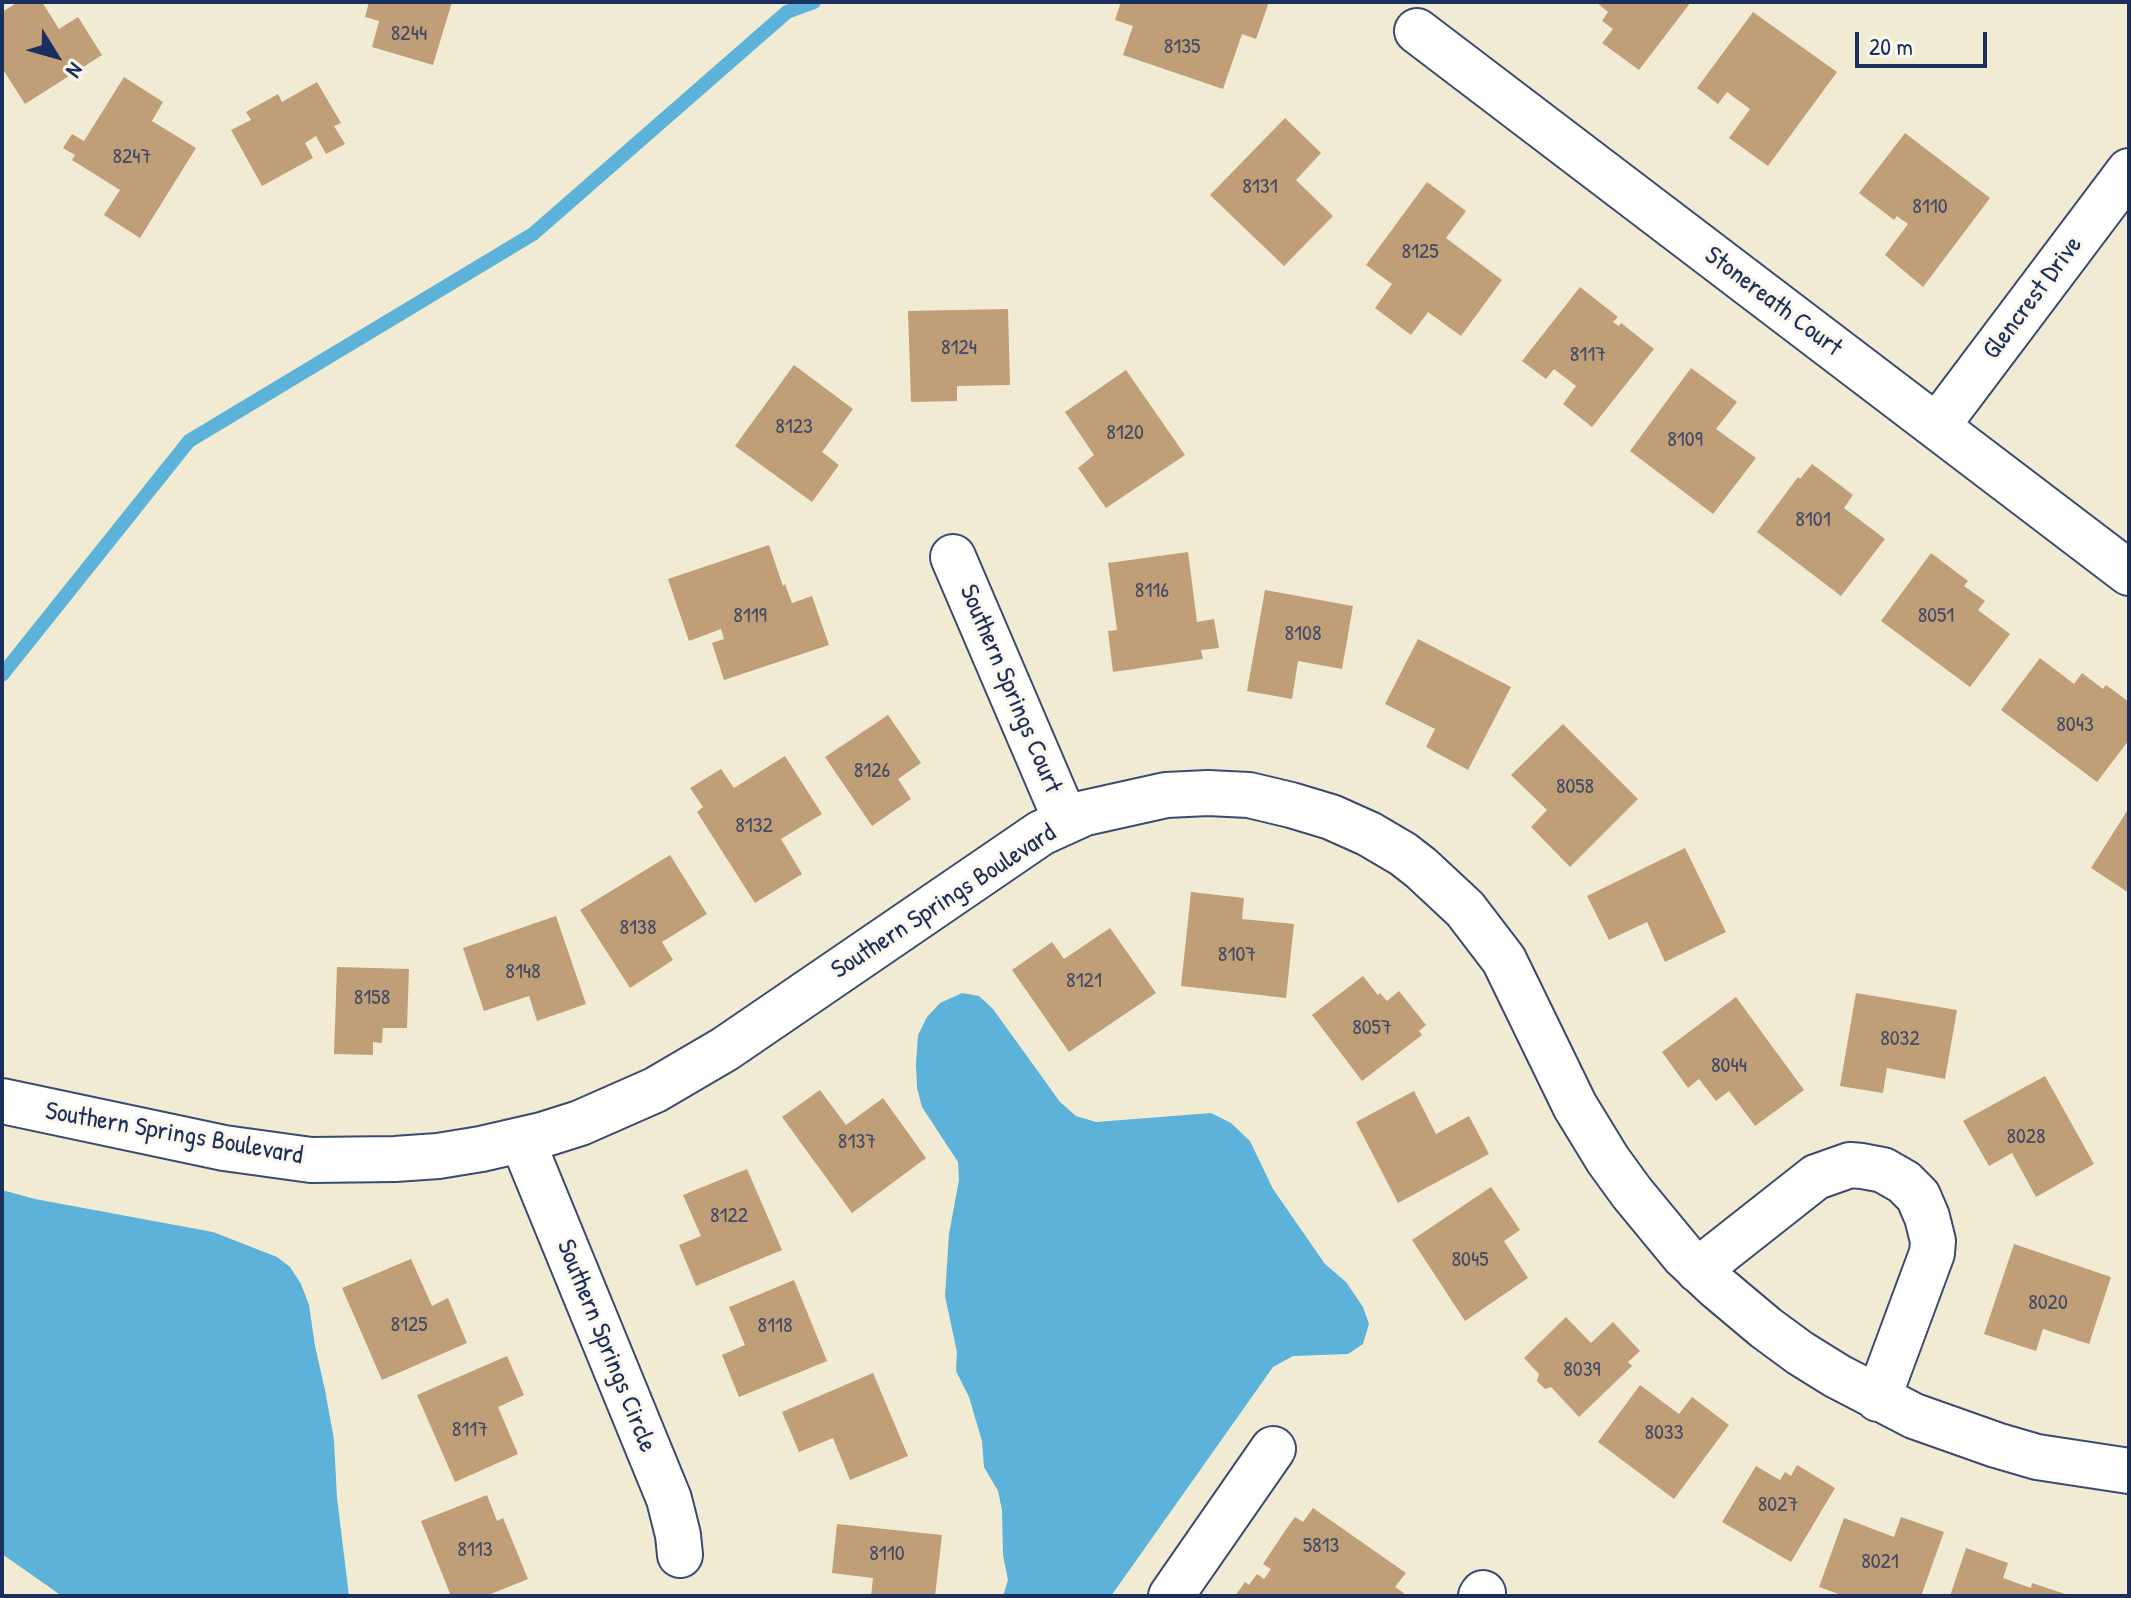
<!DOCTYPE html>
<html>
<head>
<meta charset="utf-8">
<style>
	body { margin:0 }
	#map { position:relative; width:2131px; height:1598px; overflow:hidden; background:#f1ebd3; font-family:"Patrick Hand",sans-serif }
	canvas { display:block }
	.frame { position:absolute; inset:0; border:4px solid #1b2f5e; pointer-events:none }
	.north { position:absolute; left:16px; top:16px; width:80px; height:80px; -webkit-text-stroke:6px #fbf7ec; paint-order:stroke; rotate:127deg; font-size:22px; font-weight:700; line-height:32px; text-align:center; color:#1b2f5e }
	.north::after { content:''; display:block; margin:auto; width:28px; height:36px; background:#1b2f5e; clip-path:polygon(50% 0,100% 100%,50% 72%,0 100%) }
	.scale { position:absolute; left:1855px; top:32px; width:132px; height:36px; box-sizing:border-box; border:4px solid #1b2f5e; border-top:0; padding-left:10px; font-size:24px; line-height:28px; white-space:nowrap; color:#1b2f5e; -webkit-text-stroke:6px #fbf7ec; paint-order:stroke }
</style>
</head>
<body>
<div id="map">
<canvas width="2131" height="1598"></canvas>
<div class="frame"></div>
<div class="north">N</div>
<div class="scale">20 m</div>
</div>
<script>
const ctx = document.querySelector('canvas').getContext('2d');
ctx.lineJoin = 'round';
function paint(path, color) {
  ctx.fillStyle = color;
  ctx.fill(path, 'evenodd');
}
function shape(rows) {
  const path = new Path2D();
  for (const r of rows) {
    path.moveTo(r[0], r[1]);
    for (let i = 2; i < r.length; i += 2) path.lineTo(r[i], r[i + 1]);
  }
  return path;
}
function trace(path, color, width, dash) {
  ctx.strokeStyle = color;
  ctx.lineWidth = width;
  ctx.lineCap = dash ? 'butt' : 'round';
  ctx.setLineDash(dash || []);
  ctx.stroke(path);
}
function write(font, color, halo, rows, align = 'center') {
  ctx.font = font + ' "Patrick Hand",sans-serif';
  ctx.lineWidth = 6;
  ctx.setLineDash([]);
  ctx.textBaseline = 'middle';
  ctx.strokeStyle = halo;
  ctx.fillStyle = color;
  for (const [text, x, y, turn = 0] of rows) {
    ctx.save();
    ctx.translate(x, y);
    ctx.rotate((+turn || 0) * Math.PI / 180);
    ctx.textAlign = isNaN(turn) ? turn : align;
    if (halo) ctx.strokeText(text, 0, 0);
    ctx.fillText(text, 0, 0);
    ctx.restore();
  }
}
const water = shape([
	[962,993,979,996,993,1009,1060,1102,1076,1116,1096,1122,1211,1113,1231,1123,1250,1141,1273,1189,1325,1264,1346,1282,1363,1307,1369,1324,1363,1344,1348,1354,1293,1356,1273,1367,1111,1596,1003,1596,1008,1580,1003,1555,1002,1510,998,1491,984,1467,982,1441,969,1397,956,1371,957,1352,945,1296,949,1234,959,1180,958,1162,922,1107,917,1088,916,1064,918,1035,927,1017,940,1003],
	[2,1190,35,1199,213,1232,277,1257,290,1267,301,1284,309,1305,315,1346,325,1390,334,1440,337,1498,349,1596,62,1596,2,1554]
]);
const stream = shape([
	[2,675,189,441,533,234,787,12,814,2]
]);
const building = shape([
	[18,2,42,2,59,29,78,17,102,55,25,104,2,68,2,12],
	[369,2,452,2,433,65,372,47,379,21,365,17],
	[1121,2,1269,2,1256,39,1242,34,1223,89,1123,55,1133,26,1115,20],
	[1596,2,1691,2,1639,70,1602,43,1613,29,1602,21,1608,12],
	[1753,12,1837,72,1768,166,1729,138,1750,109,1727,92,1718,104,1697,88],
	[124,77,163,102,152,121,196,148,140,238,104,215,120,190,72,160,75,155,63,148,72,134,84,141],
	[317,82,341,123,334,126,345,144,326,154,316,136,305,143,313,158,262,186,231,130,251,120,246,112,278,94,282,102],
	[1285,118,1321,153,1296,180,1333,216,1284,266,1210,195],
	[1905,133,1990,198,1923,287,1885,255,1908,224,1897,216,1894,220,1859,193],
	[1427,182,1466,211,1446,238,1502,280,1461,336,1428,312,1411,335,1375,308,1392,284,1366,265],
	[1580,287,1618,317,1613,322,1619,326,1621,323,1654,349,1592,427,1563,404,1576,386,1554,369,1546,379,1522,361],
	[1008,309,1010,385,957,386,957,401,911,402,908,311],
	[794,365,853,409,822,452,839,465,812,502,735,446],
	[1691,368,1737,402,1716,429,1756,458,1713,514,1630,451],
	[1126,370,1185,455,1106,508,1078,468,1094,455,1065,412],
	[1812,464,1853,495,1844,508,1885,539,1841,596,1757,532,1798,477,1800,479],
	[769,545,783,586,785,584,792,603,812,596,829,645,724,680,712,643,724,639,721,629,689,641,668,579],
	[1188,552,1197,622,1214,619,1219,648,1201,650,1203,659,1113,672,1108,631,1117,630,1108,563],
	[1931,553,1968,581,1964,586,1985,601,1978,610,2010,634,1970,687,1881,621],
	[1265,590,1353,606,1342,669,1298,661,1292,699,1247,691],
	[1418,639,1511,687,1468,770,1426,747,1435,729,1385,704],
	[2040,658,2074,684,2082,673,2103,689,2106,685,2129,702,2129,740,2097,782,2001,710],
	[888,715,921,763,898,779,911,799,872,826,825,757],
	[1563,724,1638,799,1570,867,1531,827,1547,810,1511,775],
	[785,756,822,814,781,839,802,874,755,903,697,812,703,807,690,788,721,769,734,788],
	[2129,808,2129,893,2091,868],
	[1685,848,1726,932,1665,962,1647,922,1609,940,1587,896],
	[670,855,707,914,662,942,673,960,630,988,580,910],
	[1191,892,1244,898,1242,919,1294,924,1286,998,1181,986],
	[556,916,586,1004,537,1021,529,996,484,1011,463,948],
	[1110,928,1156,993,1069,1052,1012,970,1052,942,1064,959],
	[337,967,409,969,407,1028,383,1028,382,1043,373,1042,373,1055,334,1054],
	[1363,976,1378,995,1380,993,1387,1001,1399,991,1426,1025,1419,1031,1422,1035,1362,1081,1312,1015],
	[1856,993,1957,1010,1945,1079,1887,1068,1883,1093,1840,1086],
	[1736,997,1804,1090,1755,1126,1729,1091,1716,1101,1699,1079,1688,1088,1662,1052],
	[2045,1076,2094,1164,2036,1197,2012,1153,1989,1166,1963,1121],
	[820,1090,846,1125,883,1098,926,1158,852,1213,782,1117],
	[1414,1091,1436,1134,1469,1116,1489,1154,1398,1203,1356,1122],
	[747,1169,782,1250,696,1286,679,1245,701,1236,683,1195],
	[1491,1187,1520,1230,1504,1241,1528,1278,1465,1321,1412,1240],
	[2014,1244,2111,1277,2089,1344,2043,1329,2036,1351,1984,1334],
	[411,1259,432,1306,448,1298,467,1343,382,1380,342,1288],
	[794,1280,827,1361,739,1397,722,1355,745,1345,729,1307],
	[1566,1317,1591,1343,1613,1322,1640,1351,1628,1362,1632,1366,1579,1417,1551,1387,1545,1389,1537,1381,1539,1374,1524,1358],
	[507,1356,524,1395,498,1407,518,1454,455,1482,417,1395],
	[873,1373,908,1456,850,1480,833,1438,799,1452,782,1412],
	[1640,1385,1679,1414,1692,1397,1729,1425,1674,1499,1598,1442],
	[1797,1465,1835,1488,1791,1562,1722,1522,1756,1466,1780,1480,1785,1472,1791,1476],
	[487,1495,497,1521,503,1518,528,1579,486,1596,451,1596,421,1521],
	[1313,1508,1406,1573,1395,1587,1404,1593,1402,1596,1235,1596,1245,1582,1249,1585,1257,1574,1264,1579,1271,1569,1263,1564,1287,1528,1295,1517,1303,1522],
	[1901,1517,1944,1532,1921,1596,1844,1596,1819,1587,1844,1518,1894,1537],
	[837,1524,942,1535,935,1596,871,1596,873,1578,832,1573],
	[1966,1548,2008,1563,2003,1578,2031,1588,2032,1583,2071,1596,1950,1596]
]);
const minor = shape([
	[1417,31,2129,573],
	[1937,426,2129,171],
	[953,557,1066,821],
	[2,1101,224,1148,311,1160,395,1159,438,1156,481,1149,542,1135,580,1123,655,1090,725,1049,1041,833,1085,813,1166,795,1208,793,1249,795,1291,805,1331,817,1369,834,1403,854,1421,868,1465,909,1504,960,1575,1106,1608,1160,1632,1193,1684,1256,1716,1286,1766,1328,1800,1353,1837,1376,1914,1416,1996,1445,2037,1457,2129,1471],
	[522,1140,669,1499,678,1535,680,1555],
	[1698,1270,1816,1177,1850,1165,1862,1166,1883,1170,1904,1182,1918,1196,1927,1217,1933,1241,1932,1253,1878,1399],
	[1171,1596,1273,1449],
	[1481,1596,1483,1593]
]);
const numberNames = [
	["8244",409,34],
	["8135",1182,47],
	["8247",132,157],
	["8131",1260,187],
	["8110",1930,207],
	["8125",1420,252],
	["8124",959,348],
	["8117",1588,355],
	["8123",794,427],
	["8120",1125,433],
	["8109",1685,440],
	["8101",1813,520],
	["8116",1152,591],
	["8119",750,616],
	["8051",1936,616],
	["8108",1303,634],
	["8043",2075,725],
	["8126",872,771],
	["8058",1575,787],
	["8132",754,826],
	["8138",638,928],
	["8107",1237,955],
	["8148",523,972],
	["8121",1084,981],
	["8158",372,998],
	["8057",1372,1028],
	["8032",1900,1039],
	["8044",1729,1066],
	["8028",2026,1137],
	["8137",857,1142],
	["8122",729,1216],
	["8045",1470,1260],
	["8020",2048,1303],
	["8125",409,1325],
	["8118",775,1326],
	["8039",1582,1370],
	["8117",470,1430],
	["8033",1664,1433],
	["8027",1778,1505],
	["5813",1321,1546],
	["8113",475,1550],
	["8110",887,1554],
	["8021",1880,1562]
];
const streetNames = [
	["Glencrest Drive",2033,298,-53],
	["Stonereath Court",1773,302,37],
	["Southern Springs Court",1010,689,67],
	["Southern Springs Boulevard",944,902,-33],
	["Southern Springs Boulevard",174,1134,10],
	["Southern Springs Circle",606,1346,68]
];
paint(water, '#5cb2d8');
trace(stream, '#5cb2d8', 14);
paint(building, '#c09f78');
trace(minor, '#3b4b70', 48);
trace(minor, '#fff', 44);
write('22px', '#444b64', null, numberNames);
write('26px', '#1b2f5e', '#fbf7ec', streetNames);
</script>
</body>
</html>
